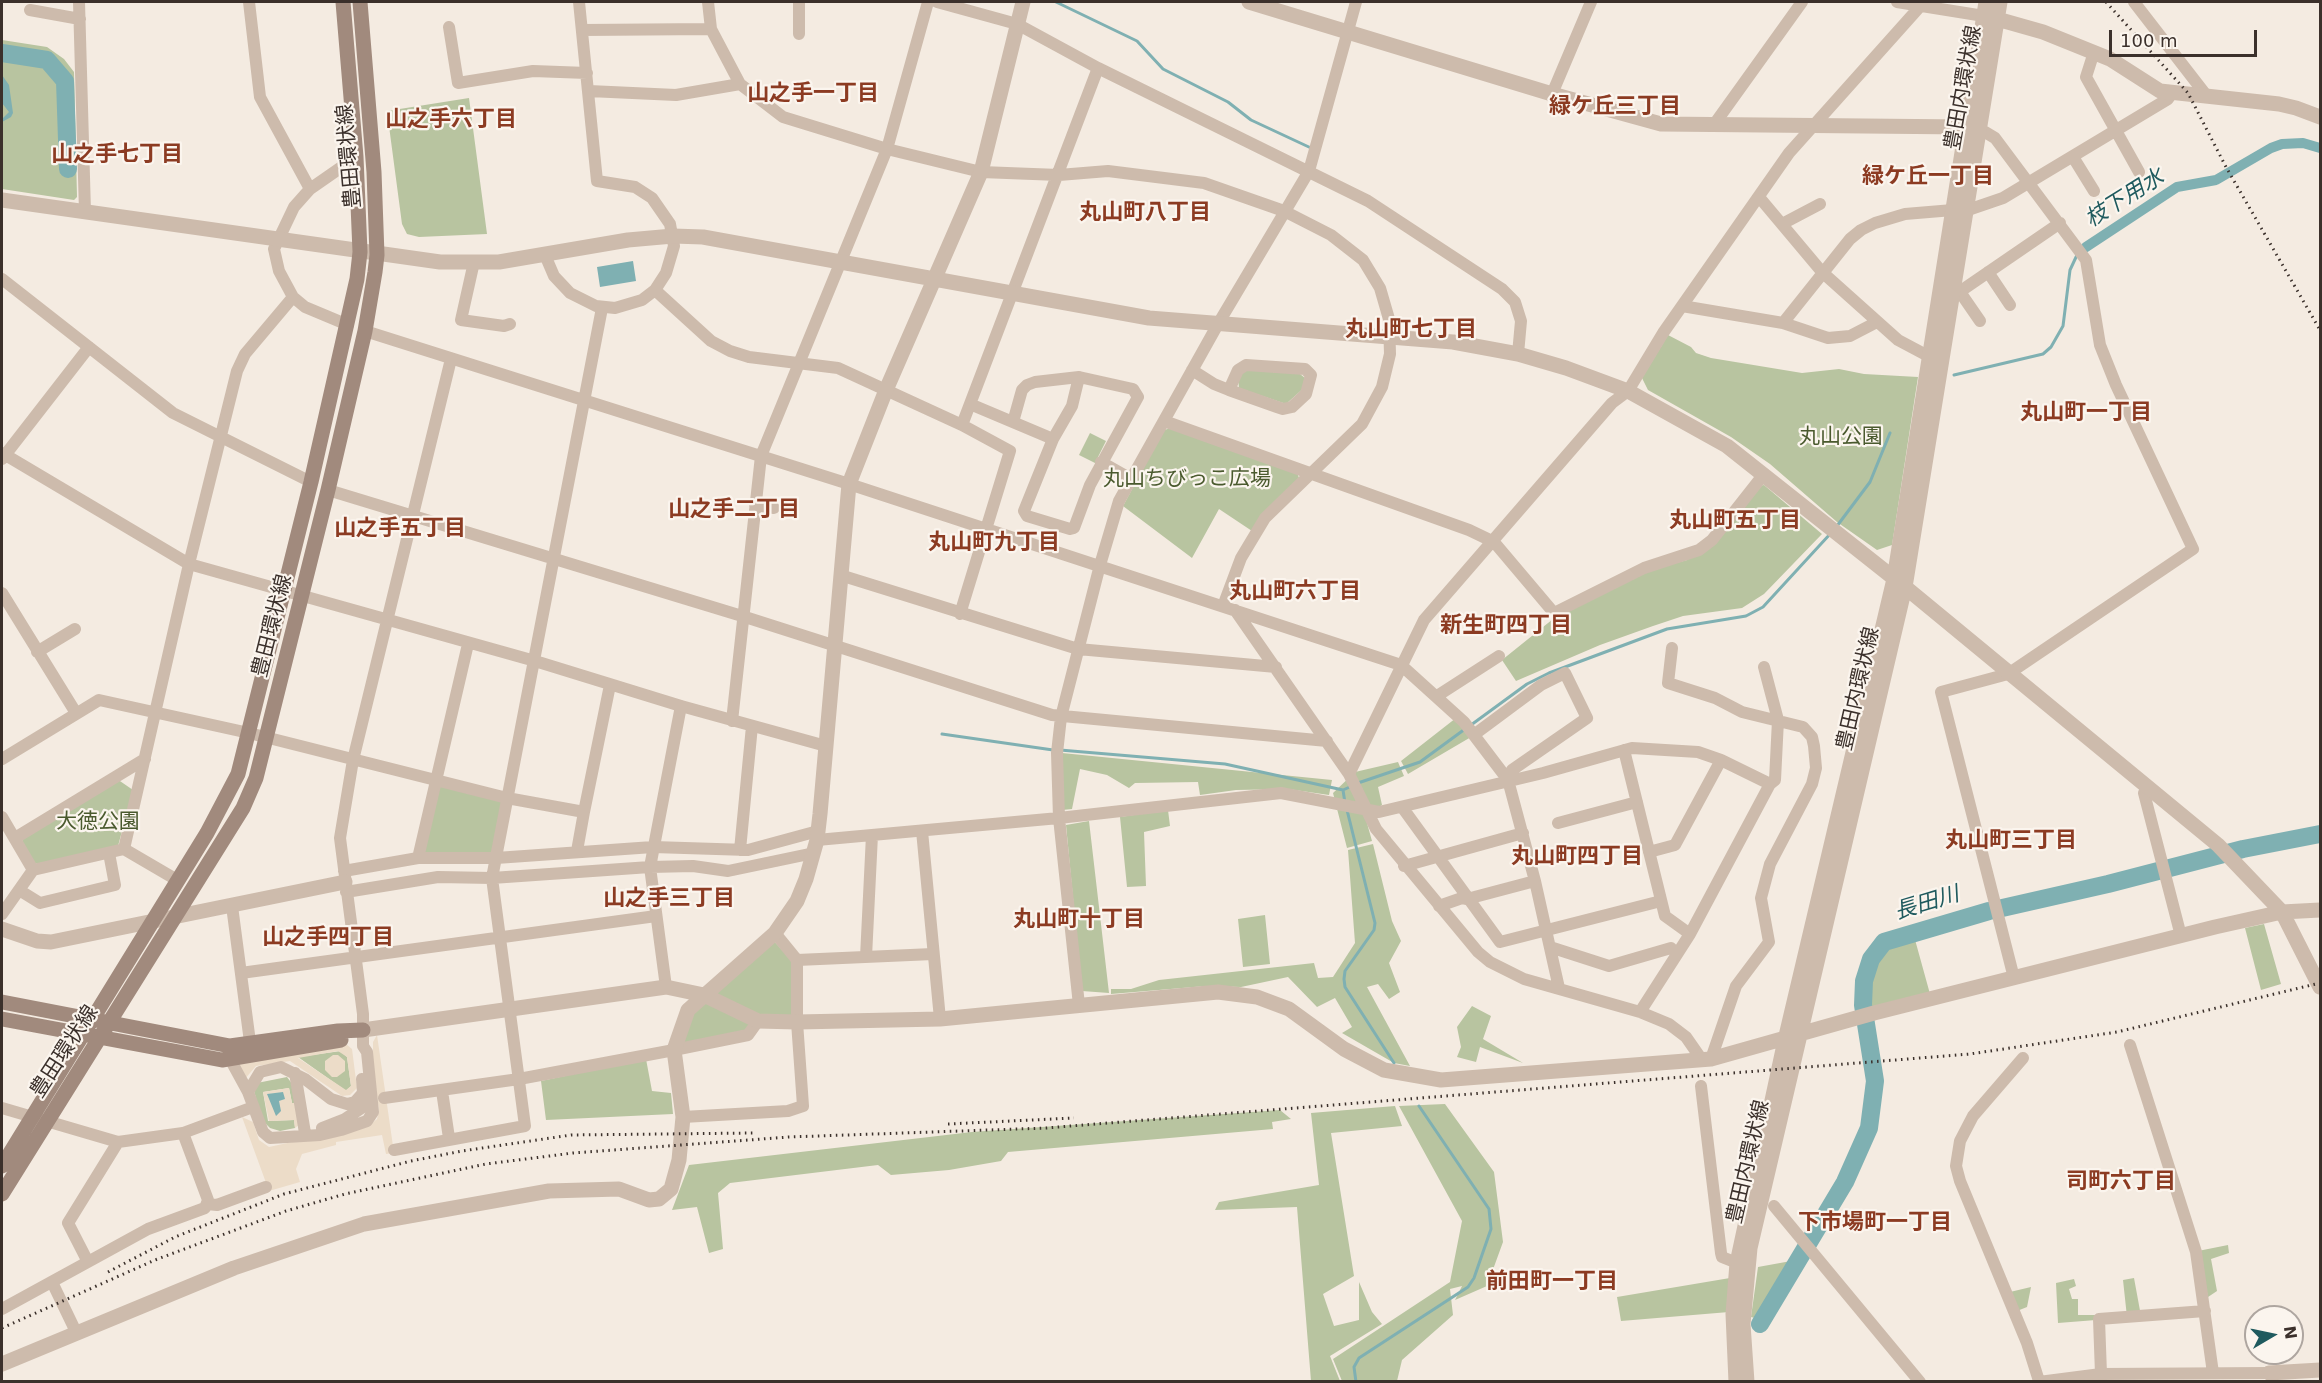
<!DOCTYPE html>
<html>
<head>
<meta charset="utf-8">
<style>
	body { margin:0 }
	#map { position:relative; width:2322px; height:1383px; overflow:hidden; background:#f4ebe1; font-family:"DejaVu Sans",sans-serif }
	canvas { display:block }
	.frame { position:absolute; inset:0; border:3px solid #3b302b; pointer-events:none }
	.north { position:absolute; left:2244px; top:1305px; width:60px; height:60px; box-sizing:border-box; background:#fbf5ee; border:2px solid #aea6a0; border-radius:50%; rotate:81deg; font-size:16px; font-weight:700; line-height:24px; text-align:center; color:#3b302b }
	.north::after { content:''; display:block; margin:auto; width:21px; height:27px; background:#1f5a5e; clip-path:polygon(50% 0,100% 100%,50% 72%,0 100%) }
	.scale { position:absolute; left:2109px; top:30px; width:148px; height:27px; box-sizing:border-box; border:3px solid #3b302b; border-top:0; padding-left:8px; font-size:18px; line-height:21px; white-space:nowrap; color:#3b302b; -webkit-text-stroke:4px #fbf5ee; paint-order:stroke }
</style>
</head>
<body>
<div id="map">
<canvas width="2322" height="1383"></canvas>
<div class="frame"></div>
<div class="north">N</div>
<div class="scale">100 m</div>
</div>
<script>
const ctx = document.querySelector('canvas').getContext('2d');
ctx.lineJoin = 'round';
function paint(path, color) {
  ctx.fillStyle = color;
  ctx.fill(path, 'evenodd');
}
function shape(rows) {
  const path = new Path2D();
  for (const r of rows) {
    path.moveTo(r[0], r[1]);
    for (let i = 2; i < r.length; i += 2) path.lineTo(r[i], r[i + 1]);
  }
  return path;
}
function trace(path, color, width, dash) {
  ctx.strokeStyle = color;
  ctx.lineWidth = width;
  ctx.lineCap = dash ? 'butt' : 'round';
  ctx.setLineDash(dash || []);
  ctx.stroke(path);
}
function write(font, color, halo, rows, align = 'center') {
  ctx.font = font + ' "DejaVu Sans","Noto Sans JP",sans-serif';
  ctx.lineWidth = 4.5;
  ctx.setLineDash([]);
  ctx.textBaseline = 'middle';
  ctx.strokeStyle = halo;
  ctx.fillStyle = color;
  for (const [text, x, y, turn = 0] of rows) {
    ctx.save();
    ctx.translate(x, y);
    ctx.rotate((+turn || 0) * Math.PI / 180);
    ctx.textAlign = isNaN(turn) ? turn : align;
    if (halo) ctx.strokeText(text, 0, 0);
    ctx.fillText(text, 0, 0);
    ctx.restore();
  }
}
const green = shape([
	[2,40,47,47,64,59,74,72,77,197,74,200,2,189],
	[469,98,487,234,419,237,407,234,402,224,387,111],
	[1668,335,1691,347,1696,353,1711,358,1802,373,1839,369,1864,374,1918,377,1892,545,1877,550,1837,522,1770,464,1731,437,1648,390,1642,378],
	[1245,370,1300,374,1305,378,1305,387,1286,404,1239,388,1238,378],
	[1171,428,1297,472,1299,478,1252,531,1219,509,1192,558,1123,506,1164,430],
	[1090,433,1106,441,1095,463,1079,455],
	[1764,485,1822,534,1764,594,1742,608,1683,616,1653,626,1600,645,1516,681,1502,660,1553,619,1643,572,1687,560,1759,486],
	[1456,718,1471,737,1408,774,1401,761],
	[1062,753,1332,780,1329,795,1288,789,1236,790,1200,795,1198,782,1135,783,1129,788,1107,775,1080,769,1072,809,1062,810],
	[1398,762,1404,776,1378,787,1382,805,1365,816,1372,841,1347,848,1333,793,1355,772],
	[117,779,133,790,118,846,40,865,35,863,22,843,23,837],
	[435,782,505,799,494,856,421,855],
	[1168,810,1170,826,1144,832,1146,886,1127,887,1120,817],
	[1089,821,1109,993,1082,991,1066,825],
	[1373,844,1392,921,1401,941,1389,963,1400,992,1389,999,1378,984,1367,987,1410,1066,1394,1063,1342,1033,1352,1027,1335,998,1317,1007,1288,977,1241,987,1206,986,1111,994,1111,989,1131,989,1159,980,1314,963,1318,978,1333,977,1355,943,1348,850],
	[1265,915,1270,964,1243,967,1238,919],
	[2264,924,2281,984,2261,990,2245,928],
	[1914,936,1930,994,1869,1008,1868,982,1878,959,1889,944],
	[773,940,792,961,793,1019,680,1045,691,1014],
	[1472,1006,1491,1016,1483,1039,1523,1063,1480,1047,1476,1062,1457,1057,1461,1047,1457,1027],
	[341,1051,347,1057,351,1086,346,1091,298,1057],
	[646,1059,652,1091,671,1093,673,1114,546,1120,541,1081],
	[287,1077,293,1085,297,1103,292,1103,289,1088,263,1092,268,1121,294,1120,295,1128,280,1131,270,1128,262,1120,254,1091,257,1083],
	[1445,1104,1494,1172,1503,1242,1487,1286,1455,1300,1462,1286,1450,1289,1453,1315,1402,1360,1397,1381,1342,1381,1333,1359,1450,1282,1462,1221,1399,1106],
	[1395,1106,1402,1126,1331,1133,1354,1276,1323,1294,1334,1326,1359,1320,1359,1282,1372,1312,1382,1324,1330,1356,1340,1381,1311,1381,1297,1207,1215,1210,1219,1202,1319,1185,1311,1113],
	[1280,1110,1291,1119,1272,1122,1273,1129,1008,1152,1001,1161,949,1170,891,1175,878,1165,730,1183,718,1193,723,1249,709,1253,697,1207,672,1210,689,1165,972,1132],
	[2228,1245,2229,1253,2211,1259,2217,1291,2208,1297,2198,1251],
	[1791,1261,1759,1319,1751,1317,1758,1267],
	[1730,1278,1729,1312,1621,1321,1617,1297],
	[2134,1278,2141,1316,2127,1317,2123,1280],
	[2074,1279,2076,1286,2069,1289,2072,1299,2078,1299,2078,1315,2098,1315,2096,1320,2058,1323,2056,1283],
	[2031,1287,2027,1307,2017,1311,2010,1292]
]);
const plaza = shape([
	[377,1035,394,1153,386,1154,382,1135,336,1142,336,1145,302,1154,296,1169,300,1182,269,1191,242,1117,253,1122,259,1140,269,1147,370,1125,377,1119,379,1110,373,1067,373,1042],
	[346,1044,352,1049,357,1088,350,1095,342,1096,290,1061,256,1066,244,1080,238,1061],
	[338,1051,347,1057,351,1086,346,1090,298,1058],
	[333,1055,338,1055,345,1061,345,1071,337,1077,332,1077,325,1070,325,1061],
	[289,1088,292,1103,297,1103,301,1123,295,1128,294,1120,269,1121,263,1092]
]);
const water = shape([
	[2,75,9,85,13,113,11,117,2,122,2,119,9,112,2,103],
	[633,261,636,281,600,287,597,267],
	[283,1092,285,1099,279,1101,281,1111,276,1116,267,1094]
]);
const stream = shape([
	[1056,2,1137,41,1163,69,1228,102,1251,120,1311,148],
	[1954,375,2043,354,2051,347,2063,326,2070,270,2077,255],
	[1837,526,1870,482,1890,433],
	[1471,725,1527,684,1549,673,1667,629,1746,616,1763,607,1831,533],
	[942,734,1053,750],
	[1060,750,1225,764,1343,790,1352,786],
	[1358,783,1420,762,1465,729],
	[1343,790,1345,803],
	[1347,810,1375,923,1374,930,1345,971,1344,979,1345,987,1394,1063],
	[1356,1382,1354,1367,1359,1358,1468,1287,1474,1278,1491,1229,1489,1209,1419,1106]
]);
const canal = shape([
	[2086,247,2177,187,2216,180,2271,148,2282,144,2303,143,2320,148]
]);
const river = shape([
	[2,53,47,60,65,81,68,169],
	[1760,1324,1845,1182,1869,1128,1875,1081,1863,1005,1864,981,1871,959,1884,942,1989,911,2108,884,2243,849,2320,834]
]);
const minor = shape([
	[79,2,85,212],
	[249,2,260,97,310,189],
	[708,2,711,29,740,84,783,117,887,149,981,172,1059,175,1108,171,1204,183,1284,211,1331,235,1363,260,1380,288,1389,319,1390,354,1382,387,1362,424,1265,518,1241,558,1223,606],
	[937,2,1017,24,1098,68,1368,201,1502,289,1515,302,1521,321,1518,354],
	[1897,2,1984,16],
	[2134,2,2206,95],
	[30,10,80,19],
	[449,27,458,83,533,71,587,73],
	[582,30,711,29],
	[799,34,799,2],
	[2094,52,2086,77,2139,172],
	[589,91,676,95,740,84],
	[1552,94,1591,2],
	[1713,126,1802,2],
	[1977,132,1985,132,1995,138,2086,260,2100,345,2116,385,2193,549,2008,674,1941,692,2014,978],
	[2073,157,2094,191],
	[1759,197,1822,272,1898,340,1930,357],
	[1965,211,2003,198,2168,99,2172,93],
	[1782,224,1820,204],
	[545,255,554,276,570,293,596,306,615,308,642,300,655,290,666,273,674,246,670,224,652,198,635,187,597,181,579,2],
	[474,262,461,320,504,326,510,324],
	[1988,272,2010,305],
	[2,279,173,413,311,482],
	[655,290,711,341,730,351,749,357,838,368,962,425,1010,451,960,614],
	[1960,292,1980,321],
	[1952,297,2060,223],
	[1682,306,1783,323,1828,338,1850,336,1877,322],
	[1783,323,1850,239,1861,230,1875,223,1905,214,1953,210],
	[348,325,305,307,293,297,279,271,274,249,294,207,310,189,356,157],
	[365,331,849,484,1401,665,1464,722,1508,780,1535,881,1559,988],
	[1192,370,1214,384,1229,390,1277,407,1283,409,1292,407,1306,394,1311,375,1305,369,1246,365,1238,370,1229,390],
	[970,404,1053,439,1024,511,1027,516,1070,529,1074,528,1090,485,1138,397,1133,389,1079,377,1072,406,1053,439],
	[1164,421,1469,530,1494,542,1554,613,1644,568,1699,550,1712,540,1764,474],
	[1013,422,1022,390,1027,385,1035,382,1079,377],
	[962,425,1098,68],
	[2,453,189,564,535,661,681,706,826,746],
	[2,459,89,347],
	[1101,462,1131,479],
	[328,490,742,616,1052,715,1327,741],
	[755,505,774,508],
	[840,575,1078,649,1276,667],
	[2,593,76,713],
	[1235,610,1349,774,1376,829,1478,952,1490,962,1524,979,1640,1012,1669,1024,1686,1037,1702,1060],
	[1672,648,1668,683,1715,698,1742,712,1803,727,1812,737,1814,746,1816,768,1812,784,1770,864,1761,898,1769,942,1736,986,1711,1059],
	[37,652,75,629],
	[1764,667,1778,720,1775,780,1770,784],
	[1437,696,1499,656],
	[732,721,761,456,887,149,928,2],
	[1475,734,1541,685,1565,673,1587,718,1512,770,1508,780],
	[1624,750,1665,916,1690,934],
	[2,759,99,700,249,733,507,798,584,812,577,851],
	[1349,774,1424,620,1612,403,1628,391,1663,333,1789,153,1924,2],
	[2148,788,2144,793,2181,936],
	[1402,807,1500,942,1661,901],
	[584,812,610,685],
	[2,817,33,870],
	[1558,823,1637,802],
	[922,831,940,1019],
	[15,838,145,759],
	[817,840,1059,818,1281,793,1379,812,1543,773,1632,748,1698,752,1721,760,1770,784,1690,934,1640,1012],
	[124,849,189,564,237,371,245,354,293,297],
	[740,850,752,726],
	[1649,852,1675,845,1721,760],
	[418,858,468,644],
	[1404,866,1523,833],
	[33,870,124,849,177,880],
	[344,871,418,858,496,858,653,847,748,850,818,831],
	[19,890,40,903,115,885,109,853],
	[346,892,438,877,492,878,650,867,693,866,728,871,814,853],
	[232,906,250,1042],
	[1439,906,1462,898,1467,899,1535,881],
	[2,914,33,870],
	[1550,947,1609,966,1671,948],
	[866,957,872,835],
	[797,960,933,954],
	[241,973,656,916],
	[666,987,650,867,681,706],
	[1079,1005,1059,818,1057,753,1061,717,1100,565,1119,501,1218,324,1309,171,1356,2],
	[2130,1045,2196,1252,2213,1373],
	[2023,1058,1973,1116,1960,1141,1956,1166,1960,1181,2027,1343,2039,1381],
	[230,1059,248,1092,263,1132,270,1138,320,1135,341,1130,367,1121,373,1112,367,1052,363,1046,363,1014,340,838,353,760,451,359],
	[295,1073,305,1133],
	[1701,1086,1721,1253,1722,1257,1737,1263],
	[442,1091,449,1138],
	[248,1092,260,1072,281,1067,305,1079,331,1099,347,1104,355,1102,363,1093,362,1079],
	[384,1098,519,1079,674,1050,748,1035,758,1021],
	[2,1108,118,1142,183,1133,253,1107],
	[683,1117,788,1111,803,1106,797,1022,797,960,775,933],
	[322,1128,345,1119,366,1105,371,1093],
	[394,1150,525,1126,492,878,602,308],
	[207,1204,217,1205,266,1187],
	[1774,1206,1920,1382],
	[88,1262,68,1223,118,1142],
	[52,1282,77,1334],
	[2,1309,148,1229,205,1208,208,1200,183,1133],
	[2101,1374,2099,1319,2205,1311],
	[2039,1382,2101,1374,2269,1373]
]);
const tertiary = shape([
	[1249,2,1552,94,1661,124,1966,127],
	[1990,17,2043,32,2110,59,2160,91,2279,104,2296,108,2320,117],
	[2,200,440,262,499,262,628,240,673,236,703,237,1149,318,1453,342,1518,354,1566,368,1628,391,1727,446,1905,587,2218,845,2282,912,2320,987],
	[2,929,37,941,51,942,345,882],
	[363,1030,666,987,704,995,758,1021,797,1022,940,1019,1218,992,1257,997,1289,1009,1344,1049,1384,1070,1441,1080,1711,1059,1874,1013,2215,927,2282,912,2320,910],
	[2,1364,234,1268,364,1224,549,1191,619,1189,649,1200,659,1199,671,1189,679,1160,683,1117,674,1050,688,1010,775,933,797,901,806,879,817,840,820,814,849,484,886,390,981,172,1023,2],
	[2269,1373,2320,1370],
	[1736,1382,1733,1314,1737,1263,1785,1040,1894,579,1986,2],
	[1747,1382,1743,1324,1750,1248,1905,587,2000,2]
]);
const secondary = shape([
	[2,1002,230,1046,338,1031,363,1030],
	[2,1019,222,1060,341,1040],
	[2,1166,207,833,238,774,311,482,357,279,360,252,356,157,343,2],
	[2,1194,243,808,256,778,328,490,365,331,375,272,377,255,374,172,360,2]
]);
const rail = shape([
	[2106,2,2188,93,2226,167,2320,330],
	[948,1124,1074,1118],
	[108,1272,175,1237,284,1194,411,1161,462,1151,571,1135,753,1133],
	[2,1328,155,1260,286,1211,345,1194,486,1164,573,1153,789,1137,1046,1128,1970,1054,2117,1032,2320,983]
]);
const streetNames = [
	["豊田内環状線",1964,88,-80],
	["豊田環状線",350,156,-95],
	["豊田環状線",273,626,-76],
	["豊田内環状線",1859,689,-77],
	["豊田環状線",65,1052,-57],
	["豊田内環状線",1749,1162,-77]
];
const parkNames = [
	["丸山公園",1841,438],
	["丸山ちびっこ広場",1187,480],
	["大徳公園",98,823]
];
const neighbourhoodNames = [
	["山之手一丁目",813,94],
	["緑ケ丘三丁目",1615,107],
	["山之手六丁目",451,120],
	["山之手七丁目",117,155],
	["緑ケ丘一丁目",1928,177],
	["丸山町八丁目",1145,213],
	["丸山町七丁目",1411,330],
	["丸山町一丁目",2086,413],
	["山之手二丁目",734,510],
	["丸山町五丁目",1735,521],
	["山之手五丁目",400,529],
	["丸山町九丁目",994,543],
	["丸山町六丁目",1295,592],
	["新生町四丁目",1506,626],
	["丸山町三丁目",2011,841],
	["丸山町四丁目",1577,857],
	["山之手三丁目",669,899],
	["丸山町十丁目",1079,920],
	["山之手四丁目",328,938],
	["司町六丁目",2121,1182],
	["下市場町一丁目",1875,1223],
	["前田町一丁目",1552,1282]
];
const waterNames = [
	["枝下用水",2125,199,-32],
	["長田川",1927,904,-17]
];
paint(green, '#b8c4a0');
paint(plaza, '#ecdcc8');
paint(water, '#7fb0b2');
trace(stream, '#7fb0b2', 3);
trace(canal, '#7fb0b2', 10);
trace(river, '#7fb0b2', 18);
trace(minor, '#cdbbac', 12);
trace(tertiary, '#cdbbac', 15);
trace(secondary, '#a18a7d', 15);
trace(rail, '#3b302b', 3, [1.5, 4.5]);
write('21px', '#3b302b', '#fbf5ee', streetNames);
write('21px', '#4a5a2e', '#fbf5ee', parkNames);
write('bold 22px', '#8c3b22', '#fbf5ee', neighbourhoodNames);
write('italic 22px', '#1f5a5e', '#fbf5ee', waterNames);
</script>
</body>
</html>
